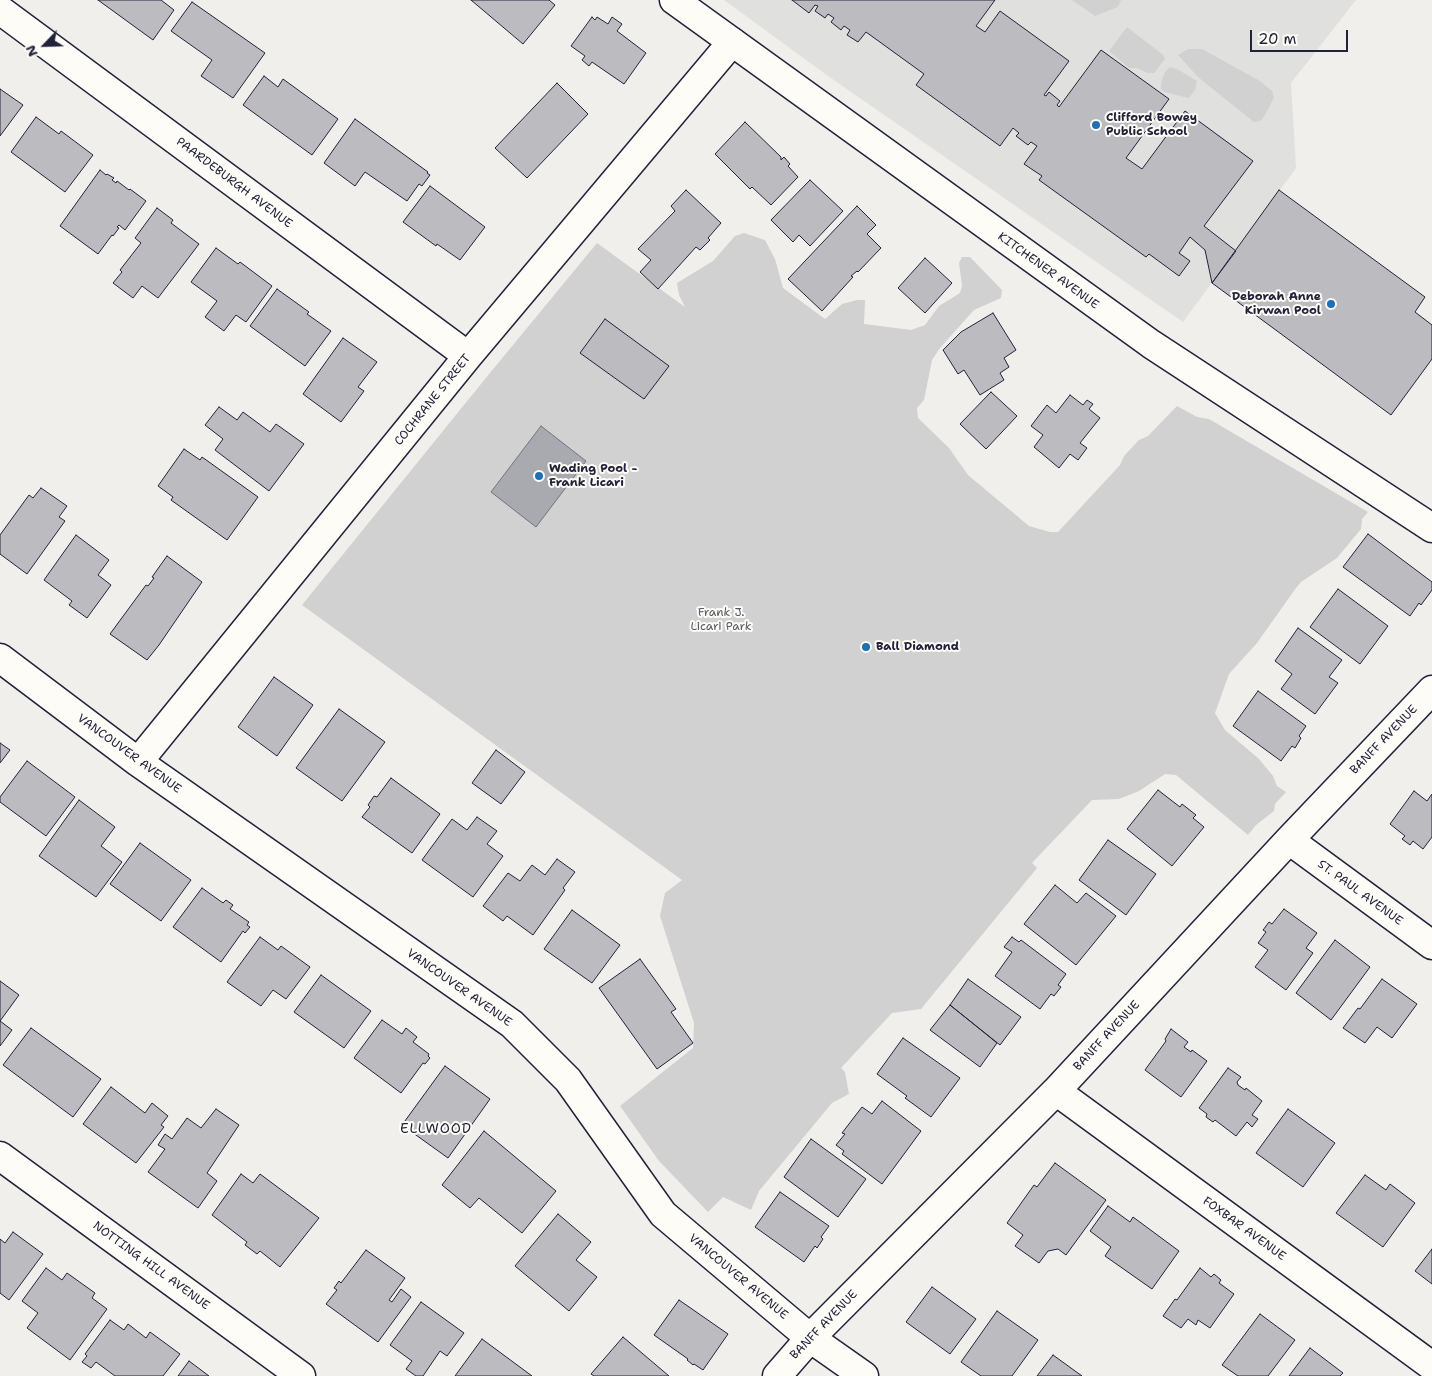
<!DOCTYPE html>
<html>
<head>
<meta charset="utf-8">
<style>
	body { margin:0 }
	#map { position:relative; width:1432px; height:1376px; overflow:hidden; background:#f0efec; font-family:"Shantell Sans",sans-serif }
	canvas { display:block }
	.north { position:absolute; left:20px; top:20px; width:50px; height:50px; -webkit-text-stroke:4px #fdfcf7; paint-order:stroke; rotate:246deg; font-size:14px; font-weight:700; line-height:20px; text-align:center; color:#22223b }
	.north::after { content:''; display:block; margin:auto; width:18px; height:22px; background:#22223b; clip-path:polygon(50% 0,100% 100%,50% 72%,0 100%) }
	.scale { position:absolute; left:1250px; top:30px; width:98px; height:22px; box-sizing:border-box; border:2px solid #22223b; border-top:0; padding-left:6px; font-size:15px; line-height:18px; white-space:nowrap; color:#22223b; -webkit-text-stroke:4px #fdfcf7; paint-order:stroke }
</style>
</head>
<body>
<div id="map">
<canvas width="1432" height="1376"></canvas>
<div class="north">N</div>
<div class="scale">20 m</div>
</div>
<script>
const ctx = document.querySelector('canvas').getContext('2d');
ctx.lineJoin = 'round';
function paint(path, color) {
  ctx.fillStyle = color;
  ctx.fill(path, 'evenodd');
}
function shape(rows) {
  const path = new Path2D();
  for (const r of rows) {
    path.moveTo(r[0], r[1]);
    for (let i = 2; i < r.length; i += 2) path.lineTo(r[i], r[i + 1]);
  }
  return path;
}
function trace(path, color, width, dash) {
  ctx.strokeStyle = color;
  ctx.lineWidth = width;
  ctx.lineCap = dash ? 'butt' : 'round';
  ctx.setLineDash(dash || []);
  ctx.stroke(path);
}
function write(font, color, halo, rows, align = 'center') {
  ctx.font = font + ' "Shantell Sans",sans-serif';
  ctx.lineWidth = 4;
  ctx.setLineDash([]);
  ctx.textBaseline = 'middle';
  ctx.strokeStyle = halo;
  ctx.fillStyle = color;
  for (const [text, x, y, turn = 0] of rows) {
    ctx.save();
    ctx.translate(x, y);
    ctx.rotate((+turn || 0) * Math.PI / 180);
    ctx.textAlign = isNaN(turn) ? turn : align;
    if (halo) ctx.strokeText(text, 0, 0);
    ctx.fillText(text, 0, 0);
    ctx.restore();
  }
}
const built = shape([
	[724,0,1356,0,1291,83,1296,168,1183,322,828,76]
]);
const green = shape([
	[1072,0,1121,0,1118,7,1095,16],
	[1127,27,1163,55,1165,59,1154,73,1147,73,1137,68,1129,68,1109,51],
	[1188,49,1202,49,1260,81,1272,91,1274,98,1262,120,1254,122,1198,77,1178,55],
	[1170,67,1177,69,1197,81,1195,90,1189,98,1164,92,1161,89,1161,83,1165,72],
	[744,233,765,240,775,259,783,288,825,319,842,304,857,300,865,300,864,324,911,330,925,325,939,306,960,293,962,286,959,263,962,257,970,257,1002,290,1001,298,974,310,940,348,932,360,924,400,917,408,918,418,949,448,968,475,1029,526,1050,532,1058,532,1120,465,1124,456,1139,440,1148,436,1177,406,1197,417,1209,419,1368,512,1362,519,1361,529,1337,558,1301,582,1296,588,1257,643,1229,674,1215,713,1225,730,1259,759,1273,776,1277,786,1286,792,1275,804,1274,811,1256,825,1248,835,1176,775,1165,774,1139,791,1119,799,1092,800,1032,863,1037,868,921,1009,892,1013,841,1068,845,1072,849,1094,832,1103,759,1191,751,1210,723,1197,708,1212,659,1161,620,1106,693,1048,694,1023,660,916,665,893,682,880,302,605,485,379,597,243,685,307,679,295,677,283,713,261,735,236]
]);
const water = shape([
	[541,426,586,461,536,527,491,492,541,426]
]);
const building = shape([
	[98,0,161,0,174,10,153,40,98,0],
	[471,0,549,0,555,5,523,44,471,0],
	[792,0,995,0,976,26,985,32,1000,11,1069,61,1044,95,1046,96,1049,92,1060,101,1057,105,1059,107,1101,50,1169,99,1126,158,1142,169,1185,111,1253,161,1204,226,1236,251,1212,283,1205,250,1190,237,1179,253,1190,261,1179,276,1149,254,1146,257,1039,180,1042,176,1024,164,1037,146,1031,142,1028,145,1016,136,1019,133,1013,128,1000,146,916,85,924,74,866,32,858,42,847,35,850,30,844,26,841,30,831,22,834,18,828,14,825,18,815,11,818,6,815,5,809,13,792,0],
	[192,2,265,53,233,98,201,76,212,60,171,31,192,2],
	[592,17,595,20,597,17,608,24,612,17,622,24,617,31,646,53,624,84,592,62,589,66,582,60,585,56,571,46,592,17],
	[264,76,278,87,283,79,338,119,312,155,243,105,264,76],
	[557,83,588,114,527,178,495,148,557,83],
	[0,89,23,105,0,136,0,89],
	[36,117,59,134,61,131,93,155,65,192,11,152,36,117],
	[355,119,428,172,427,173,430,175,422,186,419,184,407,201,365,172,355,186,324,163,355,119],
	[745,122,781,157,781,160,784,157,790,164,788,166,798,177,771,205,752,187,750,189,715,154,745,122],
	[100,170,106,175,107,174,114,178,112,180,116,183,117,181,129,190,130,189,146,201,125,230,119,225,117,227,119,228,113,236,112,235,98,254,60,226,100,170],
	[810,180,843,211,810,246,799,235,793,242,771,220,810,180],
	[430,186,485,227,460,260,437,244,436,246,403,222,430,186],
	[686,190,721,223,708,238,710,240,700,250,696,247,658,289,640,272,651,260,638,249,675,211,671,206,686,190],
	[1279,190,1425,297,1415,312,1432,325,1432,359,1391,415,1212,283,1279,190],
	[857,206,876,225,867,234,881,248,858,272,857,271,851,276,853,277,822,311,788,279,857,206],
	[157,208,173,220,171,223,199,244,158,298,142,286,133,298,113,283,122,272,120,270,141,243,135,238,157,208],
	[216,248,238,264,240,262,272,286,246,322,236,315,224,331,205,317,217,301,191,282,216,248],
	[925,258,952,283,925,313,898,288,925,258],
	[277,289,309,312,307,314,331,331,305,366,250,326,277,289],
	[993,313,1016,350,1004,358,1009,367,1000,373,1004,380,980,395,964,370,958,374,943,350,961,332,993,313],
	[605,319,669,366,644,399,580,353,605,319],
	[343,338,377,362,358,387,364,391,341,422,303,394,343,338],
	[991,392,1017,416,986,449,960,424,991,392],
	[1070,395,1083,405,1087,400,1093,404,1089,409,1100,418,1080,443,1087,448,1078,460,1070,454,1059,468,1034,447,1043,435,1031,426,1047,405,1056,413,1070,395],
	[219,407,237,420,243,412,270,432,276,424,304,444,269,491,215,450,223,439,205,425,219,407],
	[184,449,200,460,202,457,258,497,227,540,171,500,173,497,158,486,184,449],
	[41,488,67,506,59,517,65,521,27,574,0,554,0,535,29,495,33,498,41,488],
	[1368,534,1432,582,1432,590,1421,605,1419,603,1410,616,1343,567,1368,534],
	[76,535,109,560,98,575,111,585,87,618,69,605,72,601,44,580,76,535],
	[167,556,202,582,159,645,147,660,110,634,146,585,148,586,154,578,152,577,167,556],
	[1338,589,1388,626,1360,664,1310,627,1338,589],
	[1298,628,1342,660,1329,677,1338,683,1315,714,1281,689,1292,674,1275,661,1298,628],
	[274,677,313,705,277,756,238,727,274,677],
	[1258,691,1306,726,1299,736,1301,738,1295,748,1292,746,1281,761,1233,726,1258,691],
	[339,709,385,742,342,801,296,768,339,709],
	[0,743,10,750,0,763,0,743],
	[496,750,525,772,501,804,472,783,496,750],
	[27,761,75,797,46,836,0,802,0,797,27,761],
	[391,778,440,814,412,853,362,817,370,807,368,805,374,796,377,797,391,778],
	[1158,790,1180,807,1182,804,1196,815,1193,818,1204,827,1172,866,1127,829,1158,790],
	[1414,791,1427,801,1432,794,1432,837,1423,849,1413,841,1410,845,1402,839,1405,836,1390,824,1414,791],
	[79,800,115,827,101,846,122,862,96,897,39,856,79,800],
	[477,817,497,831,487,844,503,856,473,897,422,860,452,819,467,830,477,817],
	[1108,840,1156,874,1126,915,1079,880,1108,840],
	[140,843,191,880,161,921,110,884,140,843],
	[557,859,575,872,563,888,565,890,533,935,507,916,503,921,483,906,508,873,520,881,532,865,545,875,557,859],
	[1055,885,1077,903,1086,893,1116,916,1076,965,1024,924,1055,885],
	[202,888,223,903,226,900,233,905,230,909,249,922,247,925,250,927,245,933,243,931,221,962,173,927,202,888],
	[1284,909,1317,933,1306,948,1313,953,1286,990,1255,967,1268,950,1258,943,1266,932,1263,930,1269,922,1272,924,1284,909],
	[572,910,620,945,592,983,544,949,572,910],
	[260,937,278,950,281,946,310,967,286,999,273,990,261,1006,227,982,260,937],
	[1012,937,1019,942,1021,940,1066,974,1058,985,1061,987,1054,996,1051,994,1040,1009,995,976,1012,952,1004,947,1012,937],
	[1335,940,1370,967,1331,1020,1296,993,1335,940],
	[640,959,676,1009,671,1012,693,1043,657,1069,599,988,640,959],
	[321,975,371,1011,344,1048,294,1012,321,975],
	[968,979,1021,1017,1000,1045,950,1005,968,979],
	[1382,979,1417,1004,1392,1038,1377,1027,1365,1043,1343,1028,1358,1008,1360,1009,1382,979],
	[0,981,19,995,0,1021,0,981],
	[950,1005,997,1043,980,1067,930,1030,950,1005],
	[382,1020,402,1034,406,1028,417,1037,413,1042,429,1054,428,1056,430,1058,425,1064,423,1063,401,1093,354,1058,382,1020],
	[0,1021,12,1030,0,1046,0,1021],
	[31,1028,101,1079,73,1117,3,1065,31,1028],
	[1171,1029,1188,1042,1184,1047,1191,1052,1192,1050,1207,1061,1181,1097,1145,1070,1166,1041,1165,1039,1171,1029],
	[903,1038,960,1078,931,1117,905,1098,907,1096,877,1074,903,1038],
	[445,1066,490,1099,448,1158,402,1125,445,1066],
	[1228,1068,1241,1077,1237,1082,1238,1085,1245,1090,1246,1088,1262,1101,1252,1115,1258,1119,1252,1127,1247,1122,1236,1136,1215,1120,1213,1122,1206,1117,1207,1114,1199,1108,1228,1068],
	[111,1087,145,1113,152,1103,168,1116,161,1125,164,1127,136,1163,83,1124,111,1087],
	[882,1101,921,1131,882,1184,842,1154,844,1151,836,1145,845,1134,842,1133,862,1107,872,1114,882,1101],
	[216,1109,239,1125,207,1173,217,1181,198,1208,148,1172,165,1149,158,1145,165,1134,172,1139,187,1118,201,1128,216,1109],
	[1288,1109,1335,1143,1303,1187,1256,1153,1288,1109],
	[484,1131,556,1191,522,1233,479,1198,470,1208,442,1185,484,1131],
	[811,1139,866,1179,838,1217,784,1177,811,1139],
	[1055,1163,1106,1200,1066,1255,1058,1249,1048,1251,1039,1263,1015,1246,1023,1235,1007,1223,1034,1185,1037,1187,1055,1163],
	[241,1174,253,1183,260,1174,319,1218,280,1267,260,1251,257,1254,245,1245,247,1242,212,1215,241,1174],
	[1365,1175,1386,1190,1390,1184,1415,1203,1383,1247,1336,1213,1365,1175],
	[780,1192,829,1226,821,1237,823,1239,817,1248,815,1246,804,1262,755,1227,780,1192],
	[1108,1206,1130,1222,1133,1217,1179,1251,1152,1289,1105,1256,1111,1247,1090,1231,1108,1206],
	[558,1214,591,1242,576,1260,597,1277,569,1311,515,1266,558,1214],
	[13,1232,43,1254,9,1300,0,1293,0,1239,5,1243,13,1232],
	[1432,1249,1432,1284,1415,1271,1432,1249],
	[366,1250,405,1278,389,1300,392,1302,401,1289,411,1297,378,1342,326,1304,337,1290,334,1288,339,1281,341,1283,366,1250],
	[46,1268,62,1280,67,1273,95,1293,92,1298,107,1309,70,1360,27,1328,38,1313,22,1301,46,1268],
	[1200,1268,1211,1277,1214,1274,1221,1280,1219,1283,1234,1294,1210,1328,1198,1320,1196,1325,1188,1319,1181,1328,1163,1316,1175,1299,1177,1300,1200,1268],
	[932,1287,976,1319,950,1354,906,1322,932,1287],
	[679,1300,728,1334,703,1370,694,1364,693,1365,687,1360,688,1359,654,1335,679,1300],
	[421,1302,464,1333,447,1356,440,1351,423,1376,416,1376,406,1369,412,1361,390,1345,421,1302],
	[997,1311,1038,1340,1012,1376,981,1376,961,1362,997,1311],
	[1260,1314,1295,1340,1268,1376,1238,1376,1222,1365,1260,1314],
	[110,1320,124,1330,128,1324,146,1338,150,1332,180,1354,163,1376,115,1376,96,1362,91,1368,82,1362,87,1356,85,1354,110,1320],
	[623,1337,669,1376,594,1376,591,1374,623,1337],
	[482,1339,532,1376,455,1376,482,1339],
	[1310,1348,1343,1373,1340,1376,1289,1376,1310,1348],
	[1053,1355,1082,1376,1037,1376,1053,1355],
	[189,1361,209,1376,178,1376,189,1361]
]);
const minor = shape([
	[0,10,468,356],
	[0,658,138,762,512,1024,568,1080,663,1214,810,1338,864,1376],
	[138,762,468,356,732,42],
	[1289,840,1432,945],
	[1056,1091,1432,1366],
	[0,1156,301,1376],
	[777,1376,810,1338,1056,1091,1289,840,1432,690]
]);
const tertiary = shape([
	[674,0,1151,344,1432,528]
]);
const markers = [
	[1096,125,5,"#1f6fb2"],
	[1331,304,5,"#1f6fb2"],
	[539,476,5,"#1f6fb2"],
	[866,647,5,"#1f6fb2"]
];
const poiNames = [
	["Clifford Bowey",1106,118],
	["Public School",1106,132],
	["Deborah Anne",1321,297,"right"],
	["Kirwan Pool",1321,311,"right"],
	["Wading Pool -",549,469],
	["Frank Licari",549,483],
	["Ball Diamond",876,647]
];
const streetNames = [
	["PAARDEBURGH AVENUE",234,183,37],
	["KITCHENER AVENUE",1048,271,36],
	["COCHRANE STREET",433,400,-51],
	["BANFF AVENUE",1384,740,-46],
	["VANCOUVER AVENUE",129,754,36],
	["ST. PAUL AVENUE",1360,893,36],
	["VANCOUVER AVENUE",459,988,35],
	["BANFF AVENUE",1107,1036,-47],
	["FOXBAR AVENUE",1244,1229,36],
	["NOTTING HILL AVENUE",151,1266,36],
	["VANCOUVER AVENUE",738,1277,40],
	["BANFF AVENUE",824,1325,-46]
];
const parkNames = [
	["Frank J.",721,613],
	["Licari Park",721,627]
];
const neighbourhoodNames = [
	["ELLWOOD",436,1129]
];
paint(built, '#e0e0df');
paint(green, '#d2d1d1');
paint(water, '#a9a9b0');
trace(water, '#737381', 1);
paint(building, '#bcbcc0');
trace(building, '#22223b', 1);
trace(minor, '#22223b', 31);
trace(tertiary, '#22223b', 31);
trace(minor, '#fdfcf7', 28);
trace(tertiary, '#fdfcf7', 28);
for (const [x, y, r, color] of markers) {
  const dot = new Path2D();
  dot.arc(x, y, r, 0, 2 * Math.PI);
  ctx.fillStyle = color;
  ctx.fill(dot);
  trace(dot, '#fdfcf7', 2);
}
write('bold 12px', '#22223b', '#fdfcf7', poiNames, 'left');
write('12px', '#22223b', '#fdfcf7', streetNames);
write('12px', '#575768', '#fdfcf7', parkNames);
ctx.letterSpacing = '1px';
write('14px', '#22223b', '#fdfcf7', neighbourhoodNames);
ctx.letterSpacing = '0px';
</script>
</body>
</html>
